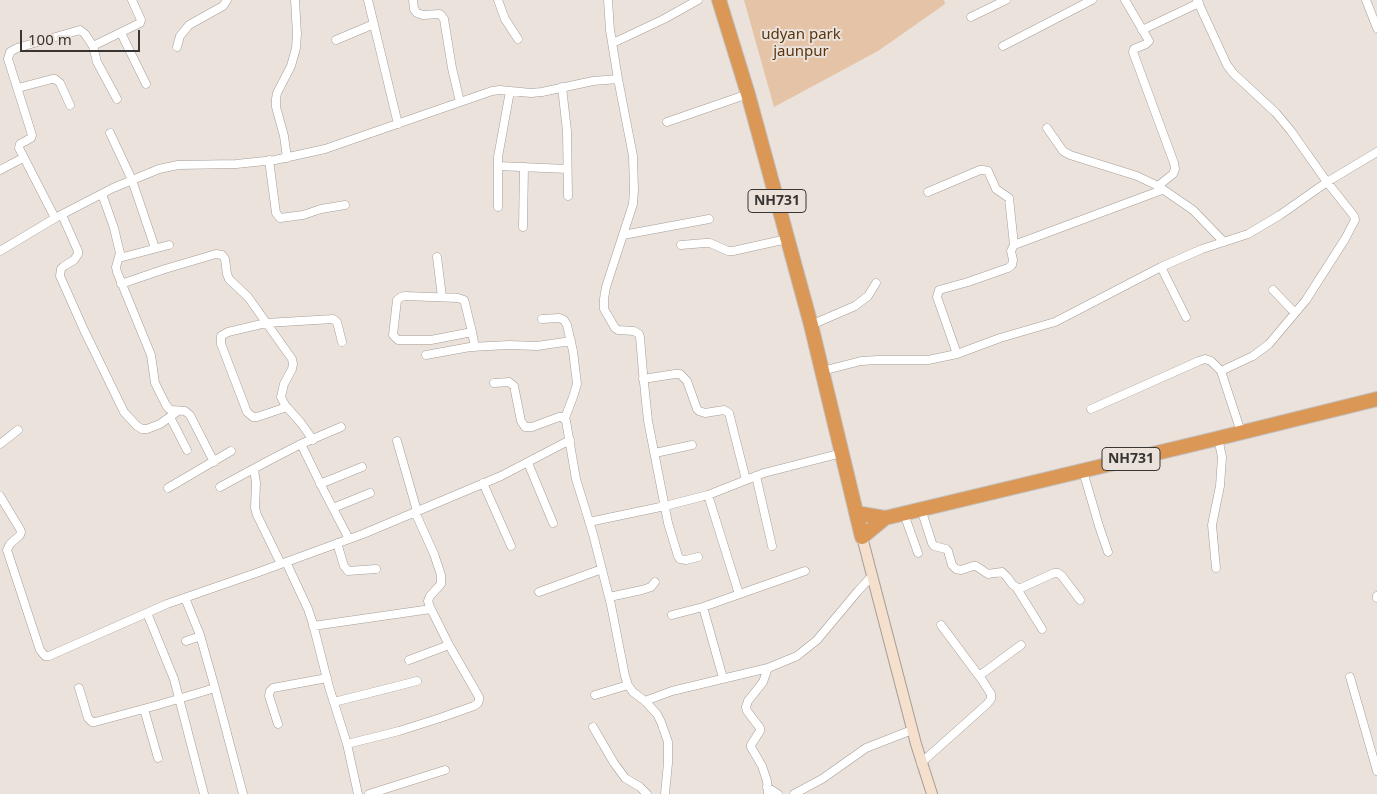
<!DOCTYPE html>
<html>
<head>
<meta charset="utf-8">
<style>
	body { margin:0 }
	#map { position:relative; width:1377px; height:794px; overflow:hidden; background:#eae2db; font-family:"Noto Sans",sans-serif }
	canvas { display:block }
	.scale { position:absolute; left:20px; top:30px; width:120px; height:22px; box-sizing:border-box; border:2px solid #383533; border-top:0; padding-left:6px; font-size:15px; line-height:18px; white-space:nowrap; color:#383533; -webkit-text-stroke:4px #eae2db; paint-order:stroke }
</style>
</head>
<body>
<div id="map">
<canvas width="1377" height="794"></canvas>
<div class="scale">100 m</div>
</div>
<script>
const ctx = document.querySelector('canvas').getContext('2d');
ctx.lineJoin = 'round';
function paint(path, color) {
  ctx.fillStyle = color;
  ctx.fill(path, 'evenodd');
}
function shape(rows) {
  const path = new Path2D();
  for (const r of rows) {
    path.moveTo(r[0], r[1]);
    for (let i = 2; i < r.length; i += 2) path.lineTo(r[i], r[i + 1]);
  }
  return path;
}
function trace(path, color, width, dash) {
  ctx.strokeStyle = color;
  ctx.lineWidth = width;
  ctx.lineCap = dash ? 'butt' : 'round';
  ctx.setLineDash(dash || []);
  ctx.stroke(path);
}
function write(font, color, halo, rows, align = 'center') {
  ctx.font = font + ' "Noto Sans",sans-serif';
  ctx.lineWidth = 4;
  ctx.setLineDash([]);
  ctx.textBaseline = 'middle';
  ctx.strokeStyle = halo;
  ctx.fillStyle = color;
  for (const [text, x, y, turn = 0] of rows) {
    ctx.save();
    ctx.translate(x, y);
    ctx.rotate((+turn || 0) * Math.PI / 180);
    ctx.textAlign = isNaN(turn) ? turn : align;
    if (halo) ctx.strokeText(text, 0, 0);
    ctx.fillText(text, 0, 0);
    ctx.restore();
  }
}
const green = shape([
	[744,0,944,0,945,4,878,51,774,107]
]);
const street = shape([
	[368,0,398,124],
	[413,0,414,9,417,13,423,15,440,14,444,19,452,68,460,102],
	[498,0,505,19,518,39],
	[608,0,610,30,618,79,633,156,634,190,633,204,606,287,604,299,604,309,615,328,618,330,634,331,639,334,640,337,643,373,648,421,668,523,678,556,680,559,686,560,698,557],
	[1125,0,1149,41,1146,44,1134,49,1133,52,1174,163,1175,169,1173,174,1158,186],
	[1197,0,1227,65,1233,73,1276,113,1291,131,1327,182,1354,216,1355,220,1345,239,1306,300,1269,344,1253,356,1221,371],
	[1366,0,1377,28],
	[971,17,1006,0],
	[1142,30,1199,3],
	[121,33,146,84],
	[336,40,374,24],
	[613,43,664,19,698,0],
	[93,46,140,23,141,20,132,0],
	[1003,46,1092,0],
	[177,47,180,36,189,25,223,6,227,0],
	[562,87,567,131,568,196],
	[18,88,52,79,55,79,60,83,70,105],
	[667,122,748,94],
	[1047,128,1063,151,1070,155,1137,176,1158,186,1193,210,1224,242],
	[110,133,132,180,155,248],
	[287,158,284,136,276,107,276,99,277,93,291,66,296,48,297,34,295,0],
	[269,160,276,213,280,218,303,215,321,209,345,205],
	[498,166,567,169],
	[0,170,23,158],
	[928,192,980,170,983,170,988,171,996,189,1009,198,1014,245],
	[102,194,114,228,118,245,120,253,116,267,117,272,151,355,155,383,166,405,169,409,172,410,185,411,190,415,214,462],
	[498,207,498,157,510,91],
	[62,215,78,251,78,254,74,260,64,266,61,269,60,276,84,330,124,412,137,426,142,429,147,429,160,424,178,411],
	[55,218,19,148,20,144,31,138,32,135,8,59,10,52,17,48,80,30,85,34,93,46,97,62,117,99],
	[523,227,524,167],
	[623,235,709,219],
	[681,245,705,243,710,243,728,251,733,251,787,239],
	[0,251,57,217,113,188,159,169,178,165,236,164,275,160,325,149,492,91,500,90,531,93,542,92,593,81,618,79],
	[437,257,442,297],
	[119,258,169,245],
	[1161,267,1186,317],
	[121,284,165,269,216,254,222,255,225,259,227,274,229,279,248,297,292,359,293,364,292,369,284,384,281,397,285,405,301,423,313,440],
	[1273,290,1295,313],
	[542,319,559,318,564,320,567,325,573,351,577,384,573,397,565,418],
	[811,325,855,306,868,296,876,283],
	[472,332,431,340,398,340,393,335,397,300,401,297,405,296,458,298,464,300,465,303,472,332,475,347],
	[957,354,937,297,939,290,968,282,1008,268,1012,265,1013,260,1011,251,1014,245,1162,190],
	[426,355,470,347,509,345,537,346,571,341],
	[822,371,861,361,878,360,928,360,957,354,1000,338,1055,322,1161,267,1202,249,1248,234,1280,215,1327,182,1377,152],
	[643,379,675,374,680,374,687,381,697,409,699,411,705,413,724,410,729,413,746,480],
	[494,383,509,382,514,386,521,421,525,427,532,427,559,417,562,417,566,421,576,479,593,534,611,605,625,676,628,685,633,692,645,701,657,714,661,722,668,742,668,763,665,794],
	[287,407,257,417,253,417,247,412,221,344,221,336,228,332,266,323,333,319,337,322,342,342],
	[1091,409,1199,361,1205,359,1211,361,1221,371,1241,432],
	[170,417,187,450],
	[397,441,417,511],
	[0,444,18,430],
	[301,444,324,491,349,539],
	[655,453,692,445],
	[528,463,553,523],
	[254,469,256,483,255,508,257,515,281,564],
	[1083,471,1099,526,1108,552],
	[756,476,772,546],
	[483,483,511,546],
	[320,484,362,467],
	[220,487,268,461,301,444,341,427],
	[168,488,231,451],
	[708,495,739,594],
	[0,496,20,529,21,532,20,535,10,544,7,550,40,650,45,656,49,656,167,604,259,572,363,534,501,476,570,440],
	[333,508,370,493],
	[921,509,932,543,934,546,946,549,948,551,952,565,956,569,961,570,973,566,976,566,988,574,1002,572,1007,577,1013,585,1018,588,1021,588,1054,573,1058,573,1062,576,1080,600],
	[904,514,918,553],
	[589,522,665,506,708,495,764,473,842,453],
	[337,543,344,566,348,571,376,569],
	[286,562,308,609,313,624,329,687,347,744,358,794],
	[1216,568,1212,525,1220,486,1222,457,1218,438],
	[1016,587,1042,629],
	[539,592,602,569],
	[1377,596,1377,598],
	[609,597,642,590,651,587,655,582],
	[185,598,200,635,198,637,186,641],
	[703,607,723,678],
	[147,613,174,679,204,794],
	[672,615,703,607,805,571],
	[313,626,431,609],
	[200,635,215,688],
	[409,660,449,645],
	[979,676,1021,645],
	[1350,677,1377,771],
	[79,688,88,718,92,722,95,722,158,705,215,688,243,794],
	[595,695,628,685],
	[645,701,672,691,768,668,797,656,817,640,858,591,872,576],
	[334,702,417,681],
	[144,709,158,758],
	[278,724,269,696,270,691,273,688,327,678],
	[593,727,614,763,625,778,640,787,647,794],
	[347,744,399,731,440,718,474,706,478,703,479,700,479,697,449,645,430,607,428,601,430,596,441,584,441,575,434,554,415,512],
	[921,763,987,704,991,699,991,694,982,680,941,625],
	[767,787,778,794],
	[369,794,445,770],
	[768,794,767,781,762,766,751,747,751,745,760,731,760,728,747,711,746,707,748,701,763,682,768,668],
	[794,794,822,779,866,748,912,730]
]);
const secondary = shape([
	[862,537,916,744,932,794]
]);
const highway = shape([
	[719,0,748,94,811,325,862,537,885,518],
	[856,513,885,518,1211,440,1377,399]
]);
const shields = [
	[777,201,58],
	[1131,459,58]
];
const shieldNames = [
	["NH731",777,201],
	["NH731",1131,459]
];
const parkNames = [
	["udyan park",801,35],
	["jaunpur",801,52]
];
paint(green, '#e5c3a6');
trace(street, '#a59d97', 9);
trace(secondary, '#a59d97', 12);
trace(highway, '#c3c2c2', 16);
trace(street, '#fff', 8);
trace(secondary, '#f4e0cc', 10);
trace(highway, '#da9756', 14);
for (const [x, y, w] of shields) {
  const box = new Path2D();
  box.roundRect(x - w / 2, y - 11.5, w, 23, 4);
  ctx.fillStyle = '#eae2db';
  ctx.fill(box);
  trace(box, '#383533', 1);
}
write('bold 14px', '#383533', null, shieldNames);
write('15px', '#59350e', '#eae2db', parkNames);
</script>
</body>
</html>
